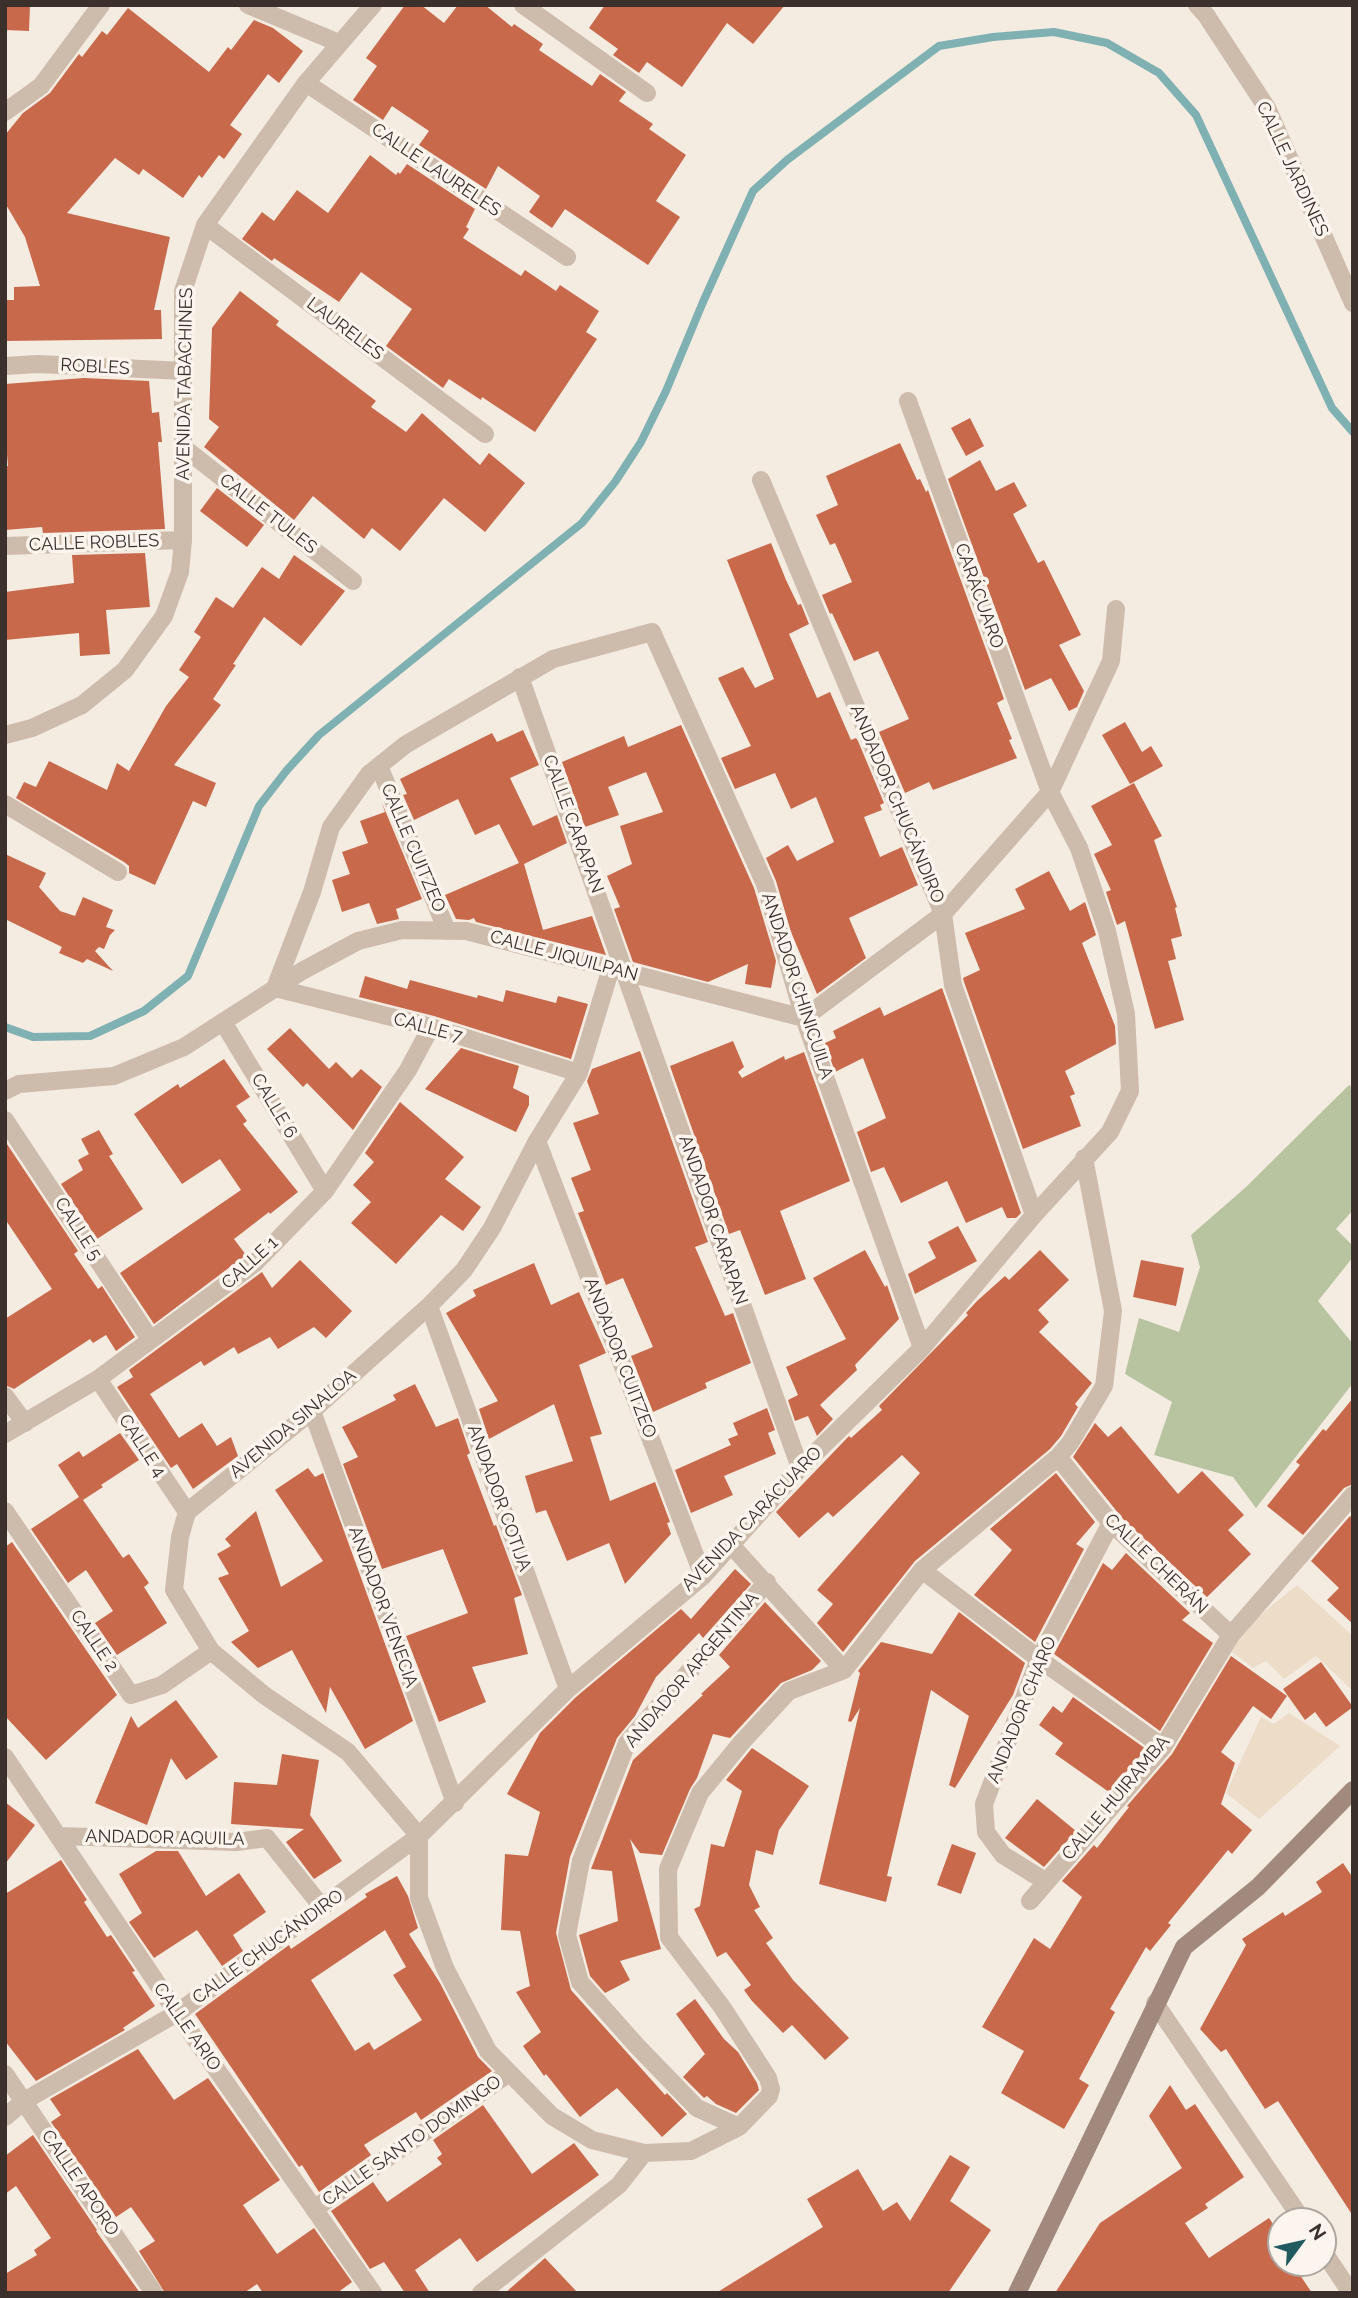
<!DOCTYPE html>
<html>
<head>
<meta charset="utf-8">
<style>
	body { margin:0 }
	#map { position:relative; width:1358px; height:2298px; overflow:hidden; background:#f4ebe1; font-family:Raleway,sans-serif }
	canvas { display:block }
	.frame { position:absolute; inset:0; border:7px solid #3b302b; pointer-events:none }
	.north { position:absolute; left:1267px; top:2207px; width:70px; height:70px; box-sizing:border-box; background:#fbf5ee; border:2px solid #aea6a0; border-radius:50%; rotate:57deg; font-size:19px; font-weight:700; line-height:28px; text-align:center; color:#3b302b }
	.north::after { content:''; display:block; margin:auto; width:24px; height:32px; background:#1f5a5e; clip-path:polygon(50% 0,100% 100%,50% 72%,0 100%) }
</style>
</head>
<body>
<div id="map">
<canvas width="1358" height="2298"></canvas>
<div class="frame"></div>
<div class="north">N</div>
</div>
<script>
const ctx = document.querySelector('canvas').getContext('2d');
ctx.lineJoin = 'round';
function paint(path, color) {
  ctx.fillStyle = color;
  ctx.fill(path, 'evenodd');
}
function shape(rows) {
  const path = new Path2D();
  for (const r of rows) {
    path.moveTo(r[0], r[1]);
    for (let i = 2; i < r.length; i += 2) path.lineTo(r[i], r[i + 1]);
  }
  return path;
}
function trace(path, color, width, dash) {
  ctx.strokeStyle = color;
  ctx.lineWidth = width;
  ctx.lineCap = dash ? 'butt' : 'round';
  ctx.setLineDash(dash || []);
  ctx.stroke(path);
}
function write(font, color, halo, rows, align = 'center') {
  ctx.font = font + ' Raleway,sans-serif';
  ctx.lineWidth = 7;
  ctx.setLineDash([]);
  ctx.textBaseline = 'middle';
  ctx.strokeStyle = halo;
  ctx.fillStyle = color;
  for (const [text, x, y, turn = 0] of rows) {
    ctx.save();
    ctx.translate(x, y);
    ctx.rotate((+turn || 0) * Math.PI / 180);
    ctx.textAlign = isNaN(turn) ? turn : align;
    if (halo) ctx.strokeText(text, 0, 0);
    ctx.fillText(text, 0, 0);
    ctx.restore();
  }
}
const green = shape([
	[1349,1085,1353,1088,1353,1210,1336,1229,1353,1246,1353,1257,1318,1301,1353,1344,1353,1383,1256,1508,1233,1477,1154,1455,1172,1402,1125,1374,1139,1318,1179,1332,1200,1267,1191,1235,1246,1187]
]);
const plaza = shape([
	[1297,1585,1353,1636,1353,1691,1316,1656,1284,1679,1266,1661,1253,1668,1232,1652,1241,1631],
	[1289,1713,1340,1746,1259,1819,1226,1793,1261,1717,1274,1724]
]);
const stream = shape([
	[5,1027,33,1037,90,1036,144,1011,188,976,259,806,287,770,319,735,582,523,615,482,641,442,666,391,703,302,753,191,787,160,939,46,993,37,1054,32,1107,43,1159,73,1196,115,1332,408,1353,432]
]);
const building = shape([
	[5,5,30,5,29,31,5,30],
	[405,5,421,5,444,23,458,5,485,5,512,27,514,24,543,44,539,50,592,86,600,74,626,92,619,101,653,124,649,129,686,155,656,201,680,217,648,265,565,209,552,228,529,212,540,196,498,166,486,189,419,145,429,131,392,106,383,120,353,100,377,66,366,58],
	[605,5,785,5,753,44,727,23,682,87,647,62,639,73,613,55,618,49,589,28],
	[128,8,209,72,228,47,231,50,254,20,273,28,303,51,279,83,268,74,230,125,242,134,224,159,219,155,202,178,199,175,183,198,143,169,139,175,115,158,67,213,170,237,154,310,161,310,162,339,5,341,5,300,14,300,14,287,40,286,25,237,5,203,5,135,23,113,50,93,79,54,82,57,102,31,107,35],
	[370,155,396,175,398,172,400,174,407,164,475,209,466,227,469,229,463,238,521,276,525,270,556,291,560,285,599,311,586,332,597,339,535,432,482,397,481,400,449,379,443,388,386,346,412,309,361,272,339,302,274,258,272,261,242,239,262,212,274,221,297,190,328,213],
	[240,291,279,321,276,325,376,401,371,407,406,432,422,413,480,465,489,453,525,483,485,532,444,498,400,551,372,528,364,539,313,496,294,520,204,447,219,427,209,419,212,328],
	[84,378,149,381,152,413,159,412,162,442,158,442,165,529,43,533,42,527,5,530,5,466,8,466,5,430,5,384],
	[970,418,984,446,966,456,951,428],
	[900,443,917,480,920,479,926,492,928,490,1004,699,997,703,1012,739,1009,740,1017,758,933,790,929,782,905,793,879,732,909,719,878,651,854,661,832,613,830,614,822,595,852,582,835,543,830,545,816,515,838,505,826,476],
	[980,460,996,491,1014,482,1027,506,1013,514,1038,563,1044,560,1081,635,1059,645,1084,691,1077,707,1069,711,1051,678,1025,690,948,479],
	[217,488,264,525,247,547,200,511],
	[771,543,786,580,798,605,801,604,809,624,789,634,817,698,830,692,851,740,856,738,858,741,884,803,880,805,882,810,864,817,880,857,902,847,918,885,849,918,866,958,817,994,791,932,776,881,766,858,788,845,797,861,834,842,816,797,791,809,775,773,735,789,721,758,751,746,718,678,743,667,755,688,774,679,727,560],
	[145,553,150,607,106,610,110,654,80,656,79,633,5,640,5,592,74,583,72,555],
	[294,555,345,591,301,646,264,617,233,664,236,665,213,699,221,705,174,765,216,783,206,807,193,801,155,885,129,873,129,866,124,862,16,798,24,782,36,787,49,761,107,790,117,763,129,771,166,706,189,677,179,670,201,637,194,632,216,597,233,608,262,567,279,579],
	[1125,722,1142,752,1151,746,1163,766,1130,784,1102,735],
	[681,725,754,888,776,961,771,988,745,984,748,964,708,982,633,962,614,909,620,907,607,876,632,864,620,826,663,812,646,772,608,787,619,815,585,827,562,762,624,736,628,747],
	[523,730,539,765,510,778,533,826,557,815,567,843,524,864,543,930,592,916,606,955,476,922,474,918,469,920,456,919,445,895,519,863,499,824,475,835,458,799,414,820,403,795,407,794,400,779,492,733,497,742],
	[1134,783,1162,836,1154,840,1177,907,1175,908,1182,936,1171,939,1176,959,1168,961,1184,1020,1155,1029,1125,921,1117,925,1106,892,1111,890,1094,854,1112,845,1091,806],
	[382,803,422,899,396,909,399,919,377,924,369,903,342,912,332,880,350,874,342,852,368,843,360,821,385,812],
	[5,854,46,873,39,887,60,911,75,916,83,897,113,910,106,927,115,930,110,935,104,949,99,947,95,951,113,971,87,959,83,963,59,953,62,947,5,919],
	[1049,871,1070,911,1085,902,1096,935,1082,943,1115,1026,1116,1044,1065,1071,1075,1094,1070,1096,1081,1126,1023,1149,964,982,963,978,980,970,965,933,1025,909,1015,889],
	[365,976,407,989,410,980,477,998,478,995,503,1002,506,990,556,1003,558,996,588,1004,571,1059,434,1016,359,997],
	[942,988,1021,1213,1016,1218,1007,1218,1002,1207,966,1223,947,1181,901,1203,884,1167,871,1172,857,1132,886,1118,863,1058,835,1072,825,1043,836,1038,833,1031,880,1007,884,1016],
	[290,1028,329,1069,336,1062,352,1078,361,1069,382,1087,353,1130,307,1083,303,1087,267,1049],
	[733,1041,744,1067,738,1072,742,1078,784,1056,785,1060,804,1052,850,1181,780,1211,806,1279,765,1295,740,1230,729,1234,670,1066],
	[461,1048,519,1066,513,1088,529,1096,529,1105,516,1132,425,1089],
	[640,1051,708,1242,695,1247,725,1316,733,1313,751,1363,705,1383,707,1388,653,1412,631,1356,653,1347,623,1278,606,1285,578,1213,584,1211,571,1178,591,1170,573,1123,599,1114,587,1081,592,1069],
	[224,1059,250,1097,236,1106,247,1121,243,1124,298,1192,270,1214,269,1212,234,1239,246,1255,154,1324,120,1273,241,1190,220,1159,182,1184,134,1114,178,1084,180,1088],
	[400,1102,464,1157,445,1179,481,1207,463,1231,441,1215,396,1264,351,1223,371,1202,353,1185,374,1162,365,1153],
	[99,1130,113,1154,109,1156,143,1209,97,1239,61,1184,83,1170,78,1160,89,1154,81,1139],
	[5,1141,78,1251,74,1254,98,1289,102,1286,135,1337,116,1351,106,1335,93,1343,90,1339,14,1389,5,1385,5,1319,52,1289,5,1219],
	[958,1226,977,1261,915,1294,908,1274,936,1258,928,1242],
	[865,1250,885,1287,887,1285,899,1319,855,1365,857,1370,820,1405,833,1419,817,1436,808,1416,795,1421,788,1400,798,1395,786,1367,846,1339,813,1278],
	[1040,1250,1069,1280,1038,1310,1049,1322,1039,1332,1092,1383,1075,1404,1078,1407,1061,1436,1050,1449,915,1561,843,1652,817,1623,833,1604,817,1590,920,1473,902,1455,833,1517,828,1512,799,1538,776,1512,849,1436,851,1438,882,1410,879,1406,968,1315,966,1313,977,1301,1005,1276,1009,1280],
	[300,1260,352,1311,326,1338,314,1327,278,1349,270,1337,238,1354,234,1347,204,1366,201,1361,150,1394,179,1438,202,1423,217,1446,231,1437,238,1456,193,1489,177,1464,171,1468,117,1387,133,1377,129,1370,262,1272,272,1288],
	[1141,1260,1184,1268,1176,1306,1133,1297],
	[534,1263,551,1305,579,1292,606,1353,579,1365,602,1434,590,1437,610,1501,655,1482,670,1522,667,1523,671,1534,625,1584,609,1543,567,1561,546,1510,536,1513,525,1476,573,1461,554,1404,489,1439,479,1409,498,1401,446,1313,476,1296,473,1290],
	[415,1384,436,1427,458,1418,470,1453,467,1455,494,1526,496,1525,522,1595,514,1598,528,1654,472,1667,486,1702,439,1722,406,1636,468,1613,443,1549,382,1569,343,1464,358,1457,342,1427,396,1400,393,1395],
	[1353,1398,1353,1484,1344,1488,1303,1535,1267,1506,1300,1465,1296,1462,1323,1429,1326,1431],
	[767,1408,775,1430,768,1433,776,1454,724,1476,733,1495,691,1513,675,1470,731,1445,728,1439,738,1435,733,1423],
	[1095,1423,1108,1437,1121,1426,1178,1494,1202,1471,1244,1515,1228,1530,1251,1554,1207,1597,1123,1519,1073,1457],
	[120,1433,139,1460,101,1485,103,1487,83,1500,123,1558,129,1554,149,1583,144,1587,167,1623,117,1655,95,1623,113,1611,86,1570,68,1583,31,1529,79,1497,58,1465,79,1451,83,1457],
	[308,1468,315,1477,323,1473,413,1721,365,1749,330,1687,326,1713,292,1650,258,1668,231,1642,249,1631,218,1578,229,1574,217,1554,231,1546,225,1539,256,1511,281,1587,323,1561,275,1490],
	[1056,1473,1095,1522,1076,1544,1084,1549,1035,1642,974,1595,1012,1550,990,1529],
	[1350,1516,1353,1519,1353,1624,1327,1600,1339,1588,1311,1561],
	[12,1542,117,1695,46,1760,5,1716,5,1547],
	[1126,1553,1190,1613,1182,1620,1213,1643,1160,1731,1054,1654,1103,1563,1112,1570],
	[735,1569,751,1584,703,1638,699,1633,656,1677,635,1716,617,1738,570,1857,556,1933,571,1990,665,2095,667,2093,687,2114,662,2137,617,2088,580,2117,546,2074,544,2076,523,2046,541,2032,516,1992,530,1986,520,1931,501,1930,505,1854,528,1856,540,1812,507,1794,540,1733,576,1697,681,1609,691,1619],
	[765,1602,821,1661,812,1670,781,1683,730,1738,713,1734,697,1778,690,1789,662,1855,640,1853,630,1839,661,1949,620,1961,630,1980,605,1993,590,1976,579,1935,618,1921,612,1871,591,1869,633,1760,703,1695,701,1694,730,1667,719,1655],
	[959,1612,1025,1663,1013,1695,955,1788,949,1785,969,1716,931,1690,887,1876,892,1877,886,1902,819,1884,860,1708,851,1722,848,1721,860,1673,858,1671,881,1642,932,1654],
	[1231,1656,1287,1696,1271,1719,1253,1706,1221,1752,1235,1763,1221,1804,1252,1830,1232,1854,1228,1850,1168,1923,1171,1925,1150,1951,1146,1947,1110,2009,1115,2012,1079,2079,1089,2085,1064,2129,1001,2093,1024,2051,982,2027,1034,1938,1050,1949,1082,1897,1062,1881,1094,1845,1097,1848,1129,1807,1127,1806,1172,1754],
	[1321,1662,1353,1707,1326,1727,1315,1712,1305,1720,1283,1689],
	[1073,1697,1146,1749,1109,1792,1055,1754,1063,1743,1039,1725,1053,1706,1062,1713],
	[176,1700,218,1757,186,1780,171,1758,147,1825,95,1803,131,1716,138,1728],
	[752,1748,809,1786,779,1830,773,1855,756,1850,749,1885,760,1907,754,1910,773,1938,766,1943,793,1980,849,2038,825,2060,792,2025,783,2033,752,2001,744,1990,751,1985,726,1952,717,1957,694,1909,700,1906,711,1844,724,1847,742,1791,726,1780],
	[282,1754,319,1760,310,1815,342,1861,314,1879,286,1842,304,1829,231,1824,234,1782,277,1785],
	[1037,1799,1076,1831,1044,1867,1005,1838],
	[5,1802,35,1825,5,1864],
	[952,1844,976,1853,961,1894,937,1885],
	[156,1851,178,1851,206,1896,239,1873,266,1912,233,1935,243,1951,222,1966,197,1930,154,1958,129,1922,142,1913,119,1874],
	[61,1860,87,1900,84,1902,107,1937,111,1935,135,1971,132,1972,155,2006,123,2028,125,2030,36,2081,5,2041,5,1894],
	[1343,1863,1353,1878,1353,2216,1278,2101,1265,2109,1226,2049,1221,2052,1200,2029,1246,1945,1242,1939,1283,1912,1285,1916,1322,1892,1316,1882],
	[397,1876,408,1896,418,1928,409,1934,440,1983,478,2057,492,2071,421,2120,416,2112,364,2145,371,2155,319,2192,302,2165,299,2167,195,2014,289,1945,291,1949,367,1897,365,1894],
	[385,1930,406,1967,393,1975,422,2020,374,2050,369,2042,355,2051,311,1980],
	[695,1999,724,2039,738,2052,757,2083,759,2090,736,2113,716,2104,707,2096,704,2098,683,2077,705,2054,676,2014],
	[138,2049,174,2100,208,2078,280,2180,243,2205,277,2254,314,2228,352,2282,337,2293,263,2293,257,2284,244,2293,165,2293,139,2251,155,2241,131,2207,116,2217,51,2122,61,2115,50,2099],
	[1170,2085,1186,2110,1195,2104,1244,2177,1205,2204,1208,2208,1185,2223,1209,2258,1269,2218,1281,2236,1281,2263,1292,2263,1312,2293,1055,2293,1100,2223,1182,2168,1149,2116],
	[483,2105,532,2174,574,2143,599,2175,477,2262,460,2238,415,2270,430,2293,405,2293,384,2262,370,2269,331,2211,373,2182,387,2202,442,2164,437,2158,442,2154,433,2140],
	[33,2135,97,2230,96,2231,140,2293,5,2293,5,2274,37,2255,34,2250,51,2238,16,2186,5,2194,5,2156],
	[950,2155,970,2167,950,2201,991,2230,948,2293,716,2293,823,2227,807,2199,858,2169,883,2211,897,2202,910,2221],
	[545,2258,578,2293,505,2293]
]);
const street = shape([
	[248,5,339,43],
	[523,5,647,93],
	[1197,5,1206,15,1267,108,1353,303],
	[306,83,567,257],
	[5,112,41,86,101,5],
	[205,225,485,434],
	[5,366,38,364,184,371],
	[183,447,353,581],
	[761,480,943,914,953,985,1034,1215],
	[5,546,183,540],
	[520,677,800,1468],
	[5,735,32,728,82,705,125,670,164,616,180,572,183,540,183,291,205,225,306,83,373,5],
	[379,766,447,931],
	[5,804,118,872],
	[223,1022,325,1191],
	[579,1073,431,1027,275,988,312,892,331,827,369,774,405,745,553,659,652,632,765,884,804,1018,922,1348],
	[5,1091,19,1084,114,1076,184,1047,302,971,358,941,402,930,466,931,804,1018,943,914,1050,792,1111,661,1116,609],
	[5,1120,150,1339],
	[537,1141,703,1576],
	[429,1306,568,1689],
	[98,1379,187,1512],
	[5,1396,25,1423],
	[312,1411,455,1803],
	[5,1434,98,1379,255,1263,325,1191,408,1070,431,1027],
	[1058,1457,1111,1523,1231,1635],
	[5,1511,131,1695,162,1685,211,1651],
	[731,1545,844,1670],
	[922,1570,1039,1659,1163,1747],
	[5,1757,177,2013,373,2293],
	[59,1836,236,1842,267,1838,322,1907],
	[419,1836,419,1898,445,1968,488,2051,552,2116,592,2140,644,2153,691,2151,739,2127,697,2108,637,2046,580,1982,567,1935,581,1861,627,1743,767,1582],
	[419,1836,348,1752,264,1695,211,1651,174,1590,180,1537,187,1512,312,1411,429,1306,464,1270,492,1228,537,1141,579,1073,611,968],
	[1045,1881,1003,1855,986,1832,984,1804,1039,1659,1111,1523],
	[1030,1901,1163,1747,1231,1635,1353,1495],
	[1155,2003,1303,2221],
	[5,2074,154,2293],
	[5,2117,24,2101,177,2013,419,1836,568,1689,703,1576,800,1468,922,1348,1034,1215,1110,1132,1130,1091,1126,1014,1107,931,1079,848,1050,792,908,401],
	[739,2127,769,2096,771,2089,768,2078,722,2007,669,1937,668,1869,700,1793,742,1742,789,1691,844,1670,922,1570,1058,1457,1070,1443,1104,1386,1113,1311,1084,1158],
	[314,2209,509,2073],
	[1323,2251,1351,2293],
	[481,2293,619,2185,644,2153]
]);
const secondary = shape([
	[1017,2293,1184,1947,1258,1887,1353,1790]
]);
const streetNames = [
	["CALLE JARDINES",1292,169,65],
	["CALLE LAURELES",436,170,34],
	["LAURELES",345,329,37],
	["ROBLES",95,367,3],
	["AVENIDA TABACHINES",185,384,-89],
	["CALLE TULES",268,514,38],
	["CALLE ROBLES",94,543,-2],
	["CARÁCUARO",979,596,70],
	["ANDADOR CHUCÁNDIRO",897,804,67],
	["CALLE CARAPAN",573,824,70],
	["CALLE CUITZEO",413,848,67],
	["CALLE JIQUILPAN",564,956,15],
	["ANDADOR CHINICUILA",797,986,72],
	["CALLE 7",428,1028,15],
	["CALLE 6",274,1106,59],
	["ANDADOR CARAPAN",713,1220,71],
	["CALLE 5",78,1229,57],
	["CALLE 1",250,1263,-42],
	["ANDADOR CUITZEO",620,1358,69],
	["AVENIDA SINALOA",293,1424,-40],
	["CALLE 4",142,1446,57],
	["ANDADOR COTIJA",499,1498,70],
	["AVENIDA CARÁCUARO",752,1519,-46],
	["CALLE CHERÁN",1156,1564,44],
	["ANDADOR VENECIA",383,1607,70],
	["CALLE 2",94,1641,56],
	["ANDADOR ARGENTINA",692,1670,-50],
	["ANDADOR CHARO",1022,1710,-68],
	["CALLE HUIRAMBA",1116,1798,-50],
	["ANDADOR AQUILA",165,1838,1],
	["CALLE CHUCÁNDIRO",268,1947,-36],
	["CALLE ARIO",187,2027,55],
	["CALLE SANTO DOMINGO",412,2141,-35],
	["CALLE APORO",80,2183,56]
];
paint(green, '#b8c4a0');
paint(plaza, '#ecdcc8');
trace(stream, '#7fb0b2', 8);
paint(building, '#c8694b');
trace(street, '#cdbbac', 18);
trace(secondary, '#a18a7d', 18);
write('18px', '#3b302b', '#fbf5ee', streetNames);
</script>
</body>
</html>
